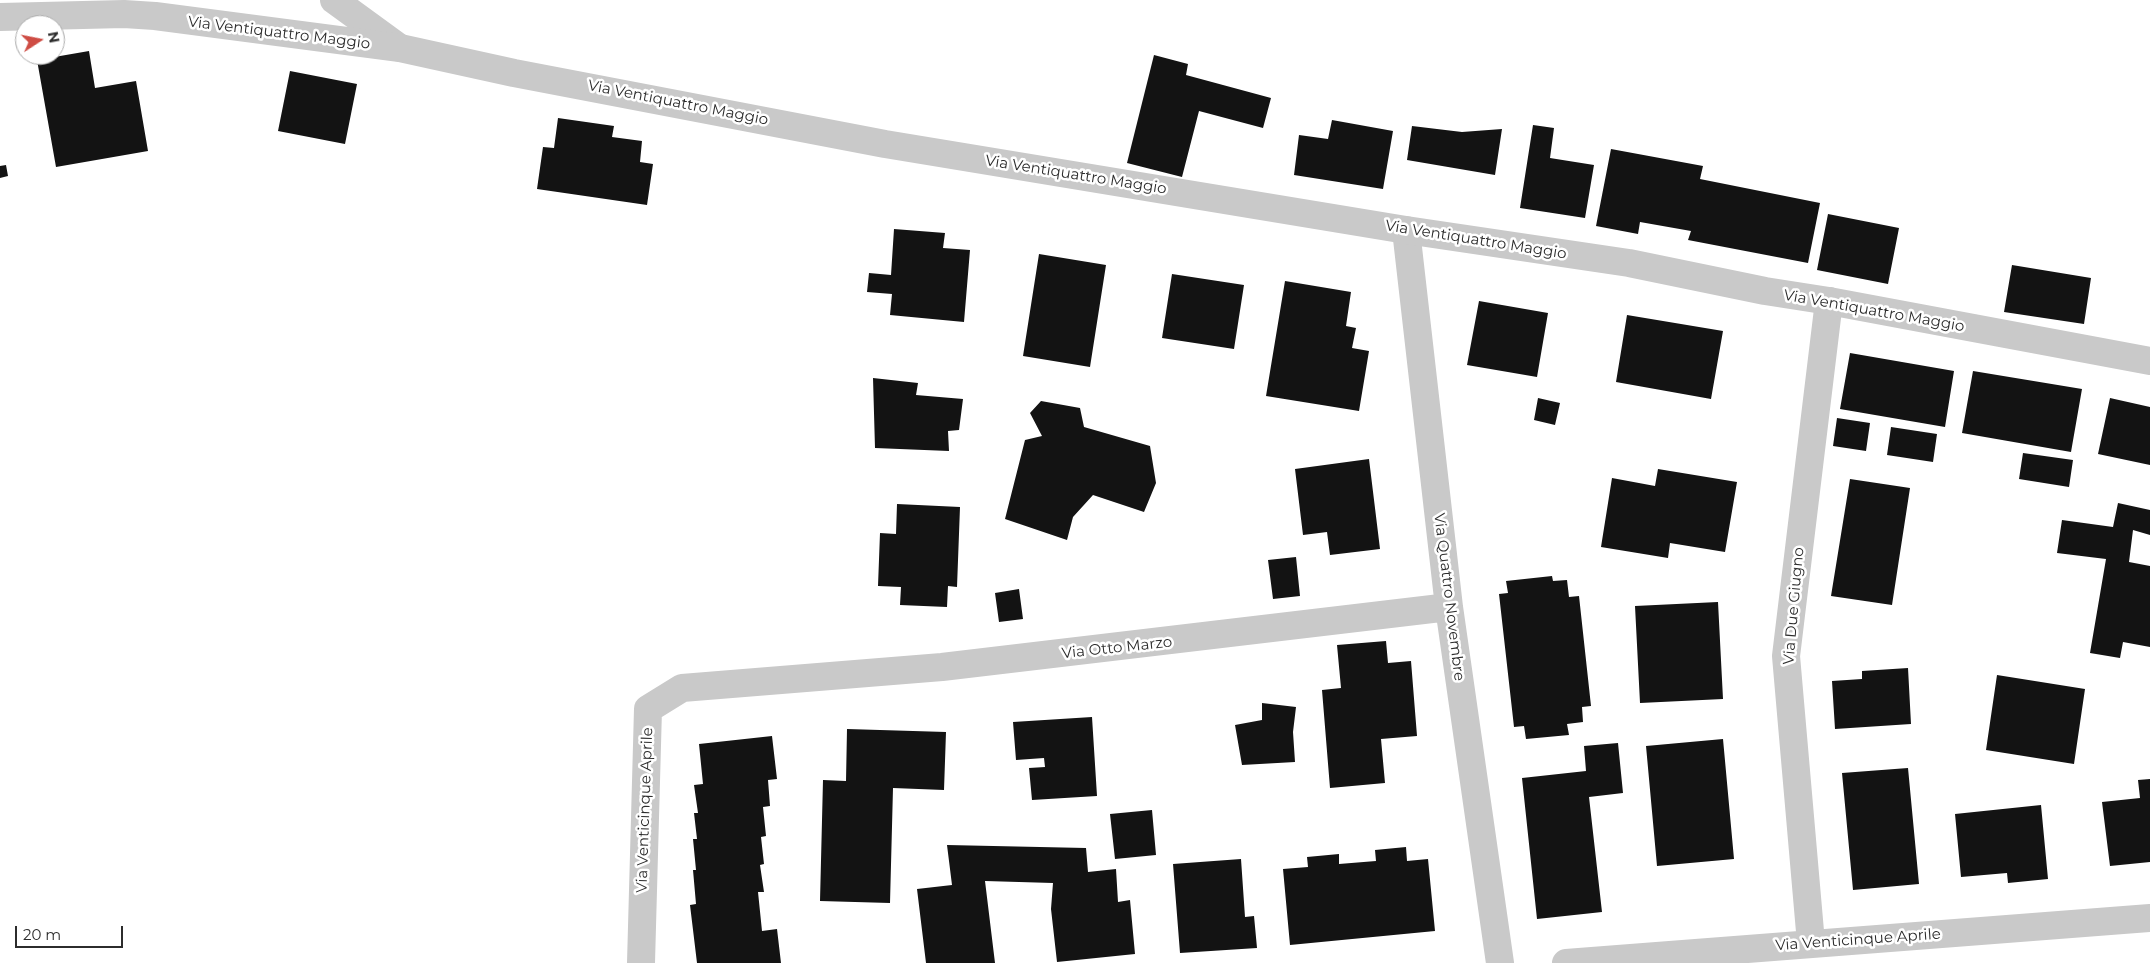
<!DOCTYPE html>
<html>
<head>
<meta charset="utf-8">
<style>
	body { margin:0 }
	#map { position:relative; width:2150px; height:963px; overflow:hidden; background:#fff; font-family:Montserrat,sans-serif }
	canvas { display:block }
	.north { position:absolute; left:15px; top:15px; width:50px; height:50px; box-sizing:border-box; background:#fff; border:1px solid #ababab; border-radius:50%; rotate:79deg; font-size:14px; font-weight:700; line-height:20px; text-align:center; color:#2c2c2c }
	.north::after { content:''; display:block; margin:auto; width:18px; height:22px; background:#ce4c44; clip-path:polygon(50% 0,100% 100%,50% 72%,0 100%) }
	.scale { position:absolute; left:15px; top:926px; width:108px; height:22px; box-sizing:border-box; border:2px solid #2c2c2c; border-top:0; padding-left:6px; font-size:15px; line-height:18px; white-space:nowrap; color:#2c2c2c; -webkit-text-stroke:4px #fff; paint-order:stroke }
</style>
</head>
<body>
<div id="map">
<canvas width="2150" height="963"></canvas>
<div class="north">N</div>
<div class="scale">20 m</div>
</div>
<script>
const ctx = document.querySelector('canvas').getContext('2d');
ctx.lineJoin = 'round';
function paint(path, color) {
  ctx.fillStyle = color;
  ctx.fill(path, 'evenodd');
}
function shape(rows) {
  const path = new Path2D();
  for (const r of rows) {
    path.moveTo(r[0], r[1]);
    for (let i = 2; i < r.length; i += 2) path.lineTo(r[i], r[i + 1]);
  }
  return path;
}
function trace(path, color, width, dash) {
  ctx.strokeStyle = color;
  ctx.lineWidth = width;
  ctx.lineCap = dash ? 'butt' : 'round';
  ctx.setLineDash(dash || []);
  ctx.stroke(path);
}
function write(font, color, halo, rows, align = 'center') {
  ctx.font = font + ' Montserrat,sans-serif';
  ctx.lineWidth = 5;
  ctx.setLineDash([]);
  ctx.textBaseline = 'middle';
  ctx.strokeStyle = halo;
  ctx.fillStyle = color;
  for (const [text, x, y, turn = 0] of rows) {
    ctx.save();
    ctx.translate(x, y);
    ctx.rotate((+turn || 0) * Math.PI / 180);
    ctx.textAlign = isNaN(turn) ? turn : align;
    if (halo) ctx.strokeText(text, 0, 0);
    ctx.fillText(text, 0, 0);
    ctx.restore();
  }
}
const building = shape([
	[89,51,95,88,136,81,148,151,56,167,37,60],
	[1154,55,1188,64,1186,75,1271,98,1263,128,1199,111,1182,177,1127,163],
	[290,71,357,84,345,144,278,131],
	[558,118,614,126,612,137,642,141,640,162,653,164,647,205,537,189,543,147,554,148],
	[1332,120,1393,131,1383,189,1294,175,1299,135,1328,139],
	[1533,125,1554,128,1550,158,1594,165,1585,218,1520,208],
	[1412,126,1462,132,1502,129,1495,175,1407,160],
	[1611,149,1703,166,1700,179,1820,203,1808,263,1688,240,1691,231,1640,222,1638,234,1596,226],
	[6,165,8,176,0,178,0,166],
	[1828,214,1899,228,1888,284,1817,270],
	[894,229,945,233,943,248,970,250,964,322,890,315,892,294,867,292,869,273,891,275],
	[1039,254,1106,265,1090,367,1023,356],
	[2012,265,2091,278,2084,324,2004,312],
	[1172,274,1244,285,1234,349,1162,338],
	[1285,281,1351,292,1346,326,1356,328,1352,348,1369,351,1359,411,1266,396],
	[1479,301,1548,313,1537,377,1467,365],
	[1627,315,1723,331,1711,399,1616,382],
	[1850,353,1954,371,1945,427,1840,409],
	[1973,371,2082,389,2071,452,1962,433],
	[873,378,918,383,916,395,963,399,959,430,948,431,949,451,875,448],
	[1538,398,1560,403,1555,425,1534,420],
	[2110,398,2150,407,2150,465,2098,454],
	[1041,401,1080,408,1084,427,1150,446,1156,483,1144,512,1093,495,1073,517,1067,540,1005,519,1025,440,1042,436,1030,413],
	[1837,418,1870,423,1866,451,1833,446],
	[1891,427,1937,434,1933,462,1887,455],
	[2023,453,2073,460,2069,487,2019,479],
	[1369,459,1380,549,1330,555,1327,532,1303,535,1295,469],
	[1658,469,1737,482,1725,552,1670,543,1668,558,1601,547,1612,478,1655,486],
	[1850,479,1910,488,1892,605,1831,596],
	[2118,503,2150,510,2150,535,2133,530,2129,562,2150,566,2150,647,2123,642,2120,658,2090,653,2106,559,2057,553,2062,520,2113,527],
	[897,504,960,507,957,587,948,586,947,607,900,605,901,587,878,586,880,533,896,534],
	[1296,557,1300,596,1273,599,1268,560],
	[1552,576,1553,581,1567,580,1569,597,1579,596,1591,706,1582,707,1583,722,1567,724,1569,735,1526,739,1524,726,1514,727,1499,594,1508,593,1506,581],
	[1019,589,1023,619,999,622,995,593],
	[1718,602,1723,699,1640,703,1635,606],
	[1386,641,1388,663,1411,661,1417,736,1381,739,1385,783,1330,788,1322,690,1341,688,1337,645],
	[1908,668,1911,724,1835,729,1832,681,1862,679,1862,671],
	[1997,675,2085,689,2074,764,1986,750],
	[1262,703,1296,707,1293,732,1295,762,1242,765,1235,725,1262,720],
	[1092,717,1097,796,1032,800,1029,768,1045,767,1044,758,1016,760,1013,722],
	[847,729,946,732,944,790,893,788,890,903,820,901,823,780,846,781],
	[772,736,777,779,768,780,770,806,763,807,766,836,761,837,764,864,760,865,764,892,758,892,762,931,777,929,781,963,697,963,690,905,696,904,693,870,696,870,693,839,697,839,694,813,698,813,694,785,703,784,699,744],
	[1723,739,1734,859,1657,866,1646,746],
	[1618,743,1623,793,1589,797,1602,912,1537,919,1522,778,1586,771,1584,746],
	[1908,768,1919,884,1853,890,1842,773],
	[2150,779,2150,862,2110,866,2102,802,2140,798,2138,780],
	[2041,805,2048,879,2008,883,2007,873,1961,877,1955,814],
	[1152,810,1156,855,1115,859,1110,814],
	[947,845,1086,848,1088,872,1116,869,1118,902,1130,900,1135,954,1057,962,1051,909,1053,883,985,881,995,963,926,963,917,889,952,885],
	[1406,847,1407,861,1428,859,1435,931,1290,945,1283,869,1308,867,1307,857,1339,854,1339,864,1376,861,1375,850],
	[1241,859,1245,917,1254,916,1257,948,1180,953,1173,864]
]);
const minor = shape([
	[334,0,400,48],
	[1406,230,1449,607,1500,963],
	[1811,943,1786,656,1829,301],
	[641,963,648,709,682,688,942,667,1449,607],
	[1566,963,2150,918]
]);
const tertiary = shape([
	[0,17,124,14,155,16,400,48,514,73,885,144,1406,230,1629,263,1765,291,1829,301,2150,361]
]);
const streetNames = [
	["Via Ventiquattro Maggio",279,33,7],
	["Via Ventiquattro Maggio",678,103,11],
	["Via Ventiquattro Maggio",1076,175,9],
	["Via Ventiquattro Maggio",1476,240,9],
	["Via Ventiquattro Maggio",1874,311,10],
	["Via Quattro Novembre",1449,597,83],
	["Via Due Giugno",1794,606,-85],
	["Via Otto Marzo",1117,648,-6],
	["Via Venticinque Aprile",645,810,-88],
	["Via Venticinque Aprile",1858,940,-4]
];
paint(building, '#131313');
trace(minor, '#c9c9c9', 28);
trace(tertiary, '#c9c9c9', 28);
write('15px', '#2c2c2c', '#fff', streetNames);
</script>
</body>
</html>
